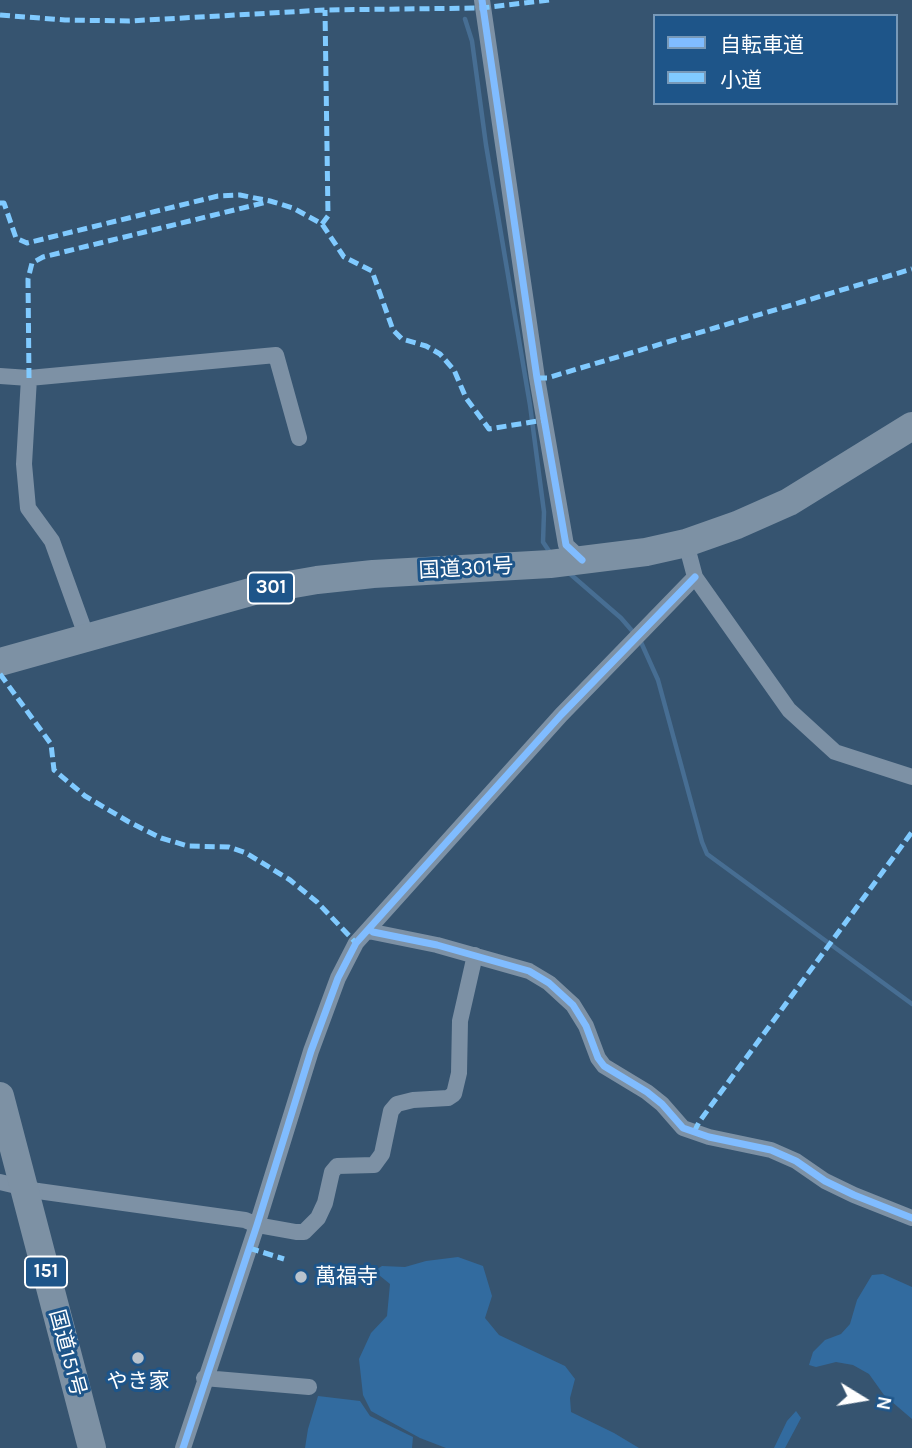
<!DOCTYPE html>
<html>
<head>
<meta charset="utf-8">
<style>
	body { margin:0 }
	#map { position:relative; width:912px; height:1448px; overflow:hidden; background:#365470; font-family:Karla,"Noto Sans JP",sans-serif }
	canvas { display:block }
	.legend { position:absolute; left:653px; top:14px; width:245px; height:91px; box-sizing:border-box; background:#1e5589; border:2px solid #7899b8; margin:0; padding:9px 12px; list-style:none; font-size:21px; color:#fff }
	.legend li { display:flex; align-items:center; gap:14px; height:35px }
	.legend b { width:35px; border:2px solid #7899b8 }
	.north { position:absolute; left:828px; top:1364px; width:70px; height:70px; -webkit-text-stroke:5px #1e5589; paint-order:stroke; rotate:101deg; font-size:19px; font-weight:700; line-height:28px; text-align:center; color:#fff }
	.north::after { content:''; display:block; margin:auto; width:24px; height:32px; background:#fff; clip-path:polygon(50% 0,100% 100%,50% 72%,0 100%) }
</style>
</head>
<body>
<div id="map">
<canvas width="912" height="1448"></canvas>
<ul class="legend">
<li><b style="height:9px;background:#80bcff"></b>自転車道</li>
<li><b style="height:9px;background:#80caff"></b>小道</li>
</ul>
<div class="north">N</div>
</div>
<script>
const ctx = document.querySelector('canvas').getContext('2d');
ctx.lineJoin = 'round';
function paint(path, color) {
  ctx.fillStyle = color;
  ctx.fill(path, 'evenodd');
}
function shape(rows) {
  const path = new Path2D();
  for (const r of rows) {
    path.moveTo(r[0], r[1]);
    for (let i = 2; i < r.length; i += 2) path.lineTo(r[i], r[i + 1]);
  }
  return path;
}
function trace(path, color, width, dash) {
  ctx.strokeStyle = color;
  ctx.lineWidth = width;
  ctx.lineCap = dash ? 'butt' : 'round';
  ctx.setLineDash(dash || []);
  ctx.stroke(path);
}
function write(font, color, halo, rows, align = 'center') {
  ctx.font = font + ' Karla,"Noto Sans JP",sans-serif';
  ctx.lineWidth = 6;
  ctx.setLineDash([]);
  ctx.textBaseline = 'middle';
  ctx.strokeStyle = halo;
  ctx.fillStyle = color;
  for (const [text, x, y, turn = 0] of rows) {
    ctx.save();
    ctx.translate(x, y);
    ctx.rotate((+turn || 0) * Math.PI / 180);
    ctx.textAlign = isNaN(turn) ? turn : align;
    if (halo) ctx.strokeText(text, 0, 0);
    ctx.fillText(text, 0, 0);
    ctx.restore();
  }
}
const green = shape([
	[458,1257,483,1266,492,1296,485,1318,499,1335,565,1366,575,1379,570,1398,571,1412,614,1433,639,1448,446,1448,420,1438,371,1411,363,1395,359,1359,371,1333,387,1316,390,1284,374,1271,382,1266,405,1267,426,1261],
	[883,1274,912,1287,912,1419,884,1395,869,1374,853,1365,836,1362,816,1367,809,1365,813,1352,825,1340,841,1334,850,1324,857,1300,872,1275],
	[318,1396,360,1401,370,1416,413,1437,412,1448,305,1448,308,1429],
	[796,1411,801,1418,785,1448,774,1448,787,1421]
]);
const stream = shape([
	[465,19,472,41,486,145,530,405,544,512,543,542,551,554],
	[569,573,621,618,634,633],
	[640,640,658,680,702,842,707,854,912,1004]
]);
const street = shape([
	[482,0,537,378,566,545,582,560],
	[0,376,29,378,276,355,299,438],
	[29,378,24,464,28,508,52,541,87,638],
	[686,543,695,577,789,710,835,752,912,777],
	[369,929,373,932,437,945,529,971,549,983,573,1005,586,1026,598,1058,604,1066,647,1092,662,1104,683,1128,709,1137,771,1150,796,1161,825,1181,854,1195,912,1218],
	[0,1182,38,1191,245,1220,257,1225,296,1232,304,1232,318,1218,325,1203,332,1172,337,1166,374,1165,382,1154,391,1111,397,1104,413,1100,448,1098,454,1094,459,1073,460,1021,475,955],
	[204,1378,309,1387],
	[183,1448,257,1225,311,1051,338,978,356,943,561,715,695,577]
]);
const highway = shape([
	[0,662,254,591,317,580,373,574,550,564,646,552,686,543,737,525,789,502,912,426],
	[0,1096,92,1448]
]);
const quiet = shape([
	[0,15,65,20,129,21,325,10,482,8,549,0],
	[0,203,4,203,16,238,27,243,218,196,240,195,270,201,293,208,322,224,344,257,372,271,393,330,402,339,426,346,440,354,454,370,466,398,489,429,544,420],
	[322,224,328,216,325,10],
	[29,378,28,279,32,263,43,257,267,202],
	[537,378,547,378,912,269],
	[0,674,51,744,54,770,85,796,129,822,161,838,188,846,229,847,246,853,290,880,317,902,356,943],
	[694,1132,699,1122,912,832],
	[249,1248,284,1259]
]);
const cycleway = shape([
	[482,0,537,378,566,545,582,560],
	[369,929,373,932,437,945,529,971,549,983,573,1005,586,1026,598,1058,604,1066,647,1092,662,1104,683,1128,709,1137,771,1150,796,1161,825,1181,854,1195,912,1218],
	[183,1448,257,1225,311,1051,338,978,356,943,561,715,695,577]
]);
const markers = [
	[301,1277,7,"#b9c3cd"],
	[138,1358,7,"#b9c3cd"]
];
const shields = [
	[271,588,46],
	[46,1272,42]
];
const shieldNames = [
	["301",271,588],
	["151",46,1272]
];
const streetNames = [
	["国道301号",466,569,-3],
	["国道151号",67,1353,75]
];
const poiNames = [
	["萬福寺",315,1277],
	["やき家",138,1382,"center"]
];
paint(green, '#326b9f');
trace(stream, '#476e93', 4.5);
trace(street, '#7d91a5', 16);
trace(highway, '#7d91a4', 28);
trace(quiet, '#80caff', 5, [10, 5]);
trace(cycleway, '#80bcff', 7);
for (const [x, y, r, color] of markers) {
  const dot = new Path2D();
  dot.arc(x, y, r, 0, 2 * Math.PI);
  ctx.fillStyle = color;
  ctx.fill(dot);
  trace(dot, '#1e5589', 2.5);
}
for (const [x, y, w] of shields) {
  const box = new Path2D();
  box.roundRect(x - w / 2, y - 15.5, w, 31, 5);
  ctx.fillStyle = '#1e5589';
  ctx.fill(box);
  trace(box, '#fff', 2);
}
write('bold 19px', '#fff', null, shieldNames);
write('21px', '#fff', '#1e5589', streetNames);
write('21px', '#fff', '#1e5589', poiNames, 'left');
</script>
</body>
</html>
